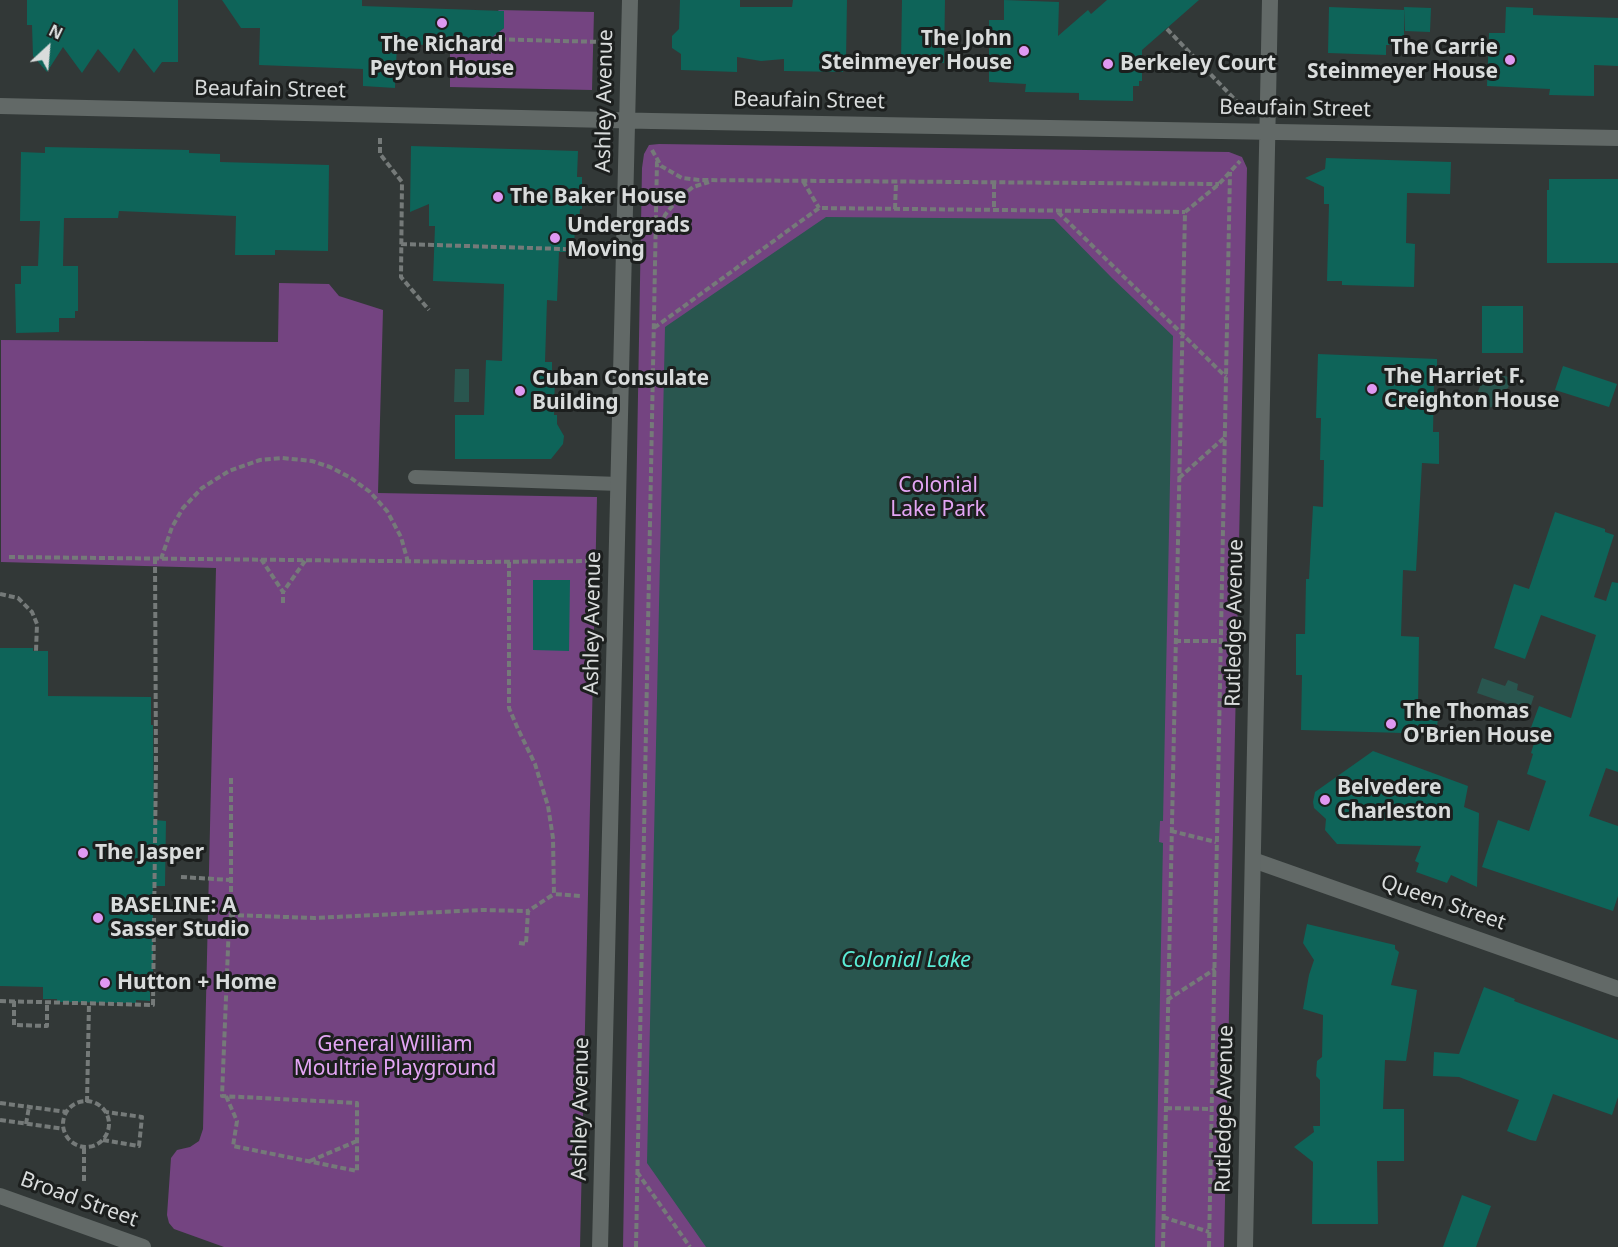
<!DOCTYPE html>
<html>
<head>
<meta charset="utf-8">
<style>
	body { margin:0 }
	#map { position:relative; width:1618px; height:1247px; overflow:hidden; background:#323837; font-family:"Noto Sans",sans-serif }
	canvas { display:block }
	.north { position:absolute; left:18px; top:18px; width:60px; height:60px; -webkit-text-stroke:4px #1c1f1e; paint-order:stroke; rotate:26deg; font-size:16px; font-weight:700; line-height:24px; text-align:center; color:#d9dcdc }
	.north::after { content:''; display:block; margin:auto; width:21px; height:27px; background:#d9dcdc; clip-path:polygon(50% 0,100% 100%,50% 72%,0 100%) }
</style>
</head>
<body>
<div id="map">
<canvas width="1618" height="1247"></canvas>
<div class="north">N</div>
</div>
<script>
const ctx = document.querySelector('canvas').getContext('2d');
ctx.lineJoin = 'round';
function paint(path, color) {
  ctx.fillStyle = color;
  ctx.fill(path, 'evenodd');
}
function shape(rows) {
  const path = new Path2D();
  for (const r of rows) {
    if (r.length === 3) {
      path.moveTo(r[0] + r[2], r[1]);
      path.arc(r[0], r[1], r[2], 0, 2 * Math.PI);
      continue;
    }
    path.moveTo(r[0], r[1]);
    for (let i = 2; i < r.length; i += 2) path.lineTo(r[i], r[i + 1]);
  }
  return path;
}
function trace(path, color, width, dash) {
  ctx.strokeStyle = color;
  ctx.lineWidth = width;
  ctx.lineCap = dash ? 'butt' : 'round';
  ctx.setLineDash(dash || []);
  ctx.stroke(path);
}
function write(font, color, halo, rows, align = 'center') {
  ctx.font = font + ' "Noto Sans",sans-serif';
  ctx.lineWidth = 6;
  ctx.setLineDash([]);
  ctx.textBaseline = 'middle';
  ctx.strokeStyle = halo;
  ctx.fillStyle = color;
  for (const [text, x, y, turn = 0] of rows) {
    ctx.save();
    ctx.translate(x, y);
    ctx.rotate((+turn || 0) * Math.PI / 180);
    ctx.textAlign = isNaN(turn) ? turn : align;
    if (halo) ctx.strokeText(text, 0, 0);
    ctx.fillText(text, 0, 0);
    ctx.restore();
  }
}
const green = shape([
	[498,10,594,12,592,90,450,87,450,53,491,54,491,33,497,33,504,28,504,17],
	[659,144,1229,152,1242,157,1247,168,1224,1247,623,1247,642,168,644,154,649,145],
	[279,283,329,284,339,296,383,310,378,493,597,497,580,1247,224,1247,174,1229,169,1223,167,1215,171,1158,177,1150,190,1147,199,1141,203,1129,216,568,1,562,1,340,278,342]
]);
const water = shape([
	[826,217,1054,219,1112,278,1173,336,1163,821,1160,821,1159,842,1163,843,1155,1247,706,1247,647,1163,665,327],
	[455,369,469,369,469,402,454,402],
	[1502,375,1508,377,1510,382,1508,388,1499,393,1506,396,1506,401,1501,403,1496,397,1492,407,1480,408,1475,399,1482,381,1489,376],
	[1482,678,1505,686,1508,680,1518,684,1517,690,1534,696,1529,711,1477,693]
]);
const building = shape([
	[27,0,178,0,178,62,162,62,154,73,134,48,119,73,98,49,82,73,63,47,47,72,33,56,32,25,27,25],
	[222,0,362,0,362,6,504,11,504,28,491,38,491,47,397,44,395,88,363,86,363,69,259,65,260,28,241,28],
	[680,0,740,0,740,7,792,7,793,0,847,0,846,60,844,60,843,72,784,71,784,59,761,61,737,57,737,72,681,70,681,54,672,48,672,36,679,29],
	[902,0,945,0,944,63,901,63],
	[1004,0,1059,2,1058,36,1088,10,1091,14,1107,0,1199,0,1142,50,1142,81,1139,81,1139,86,1133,86,1133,101,1079,100,1079,93,1025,92,1026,84,989,82,989,20,1004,20],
	[1329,7,1404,10,1404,45,1386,45,1386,55,1328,53],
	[1404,7,1431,8,1430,32,1405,31],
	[1506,7,1533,8,1533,15,1618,18,1618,66,1594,65,1594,96,1549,95,1550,89,1487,86,1489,33,1505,33],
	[411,146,578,151,577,177,582,177,582,209,580,209,579,223,575,222,574,252,559,252,557,301,547,300,545,362,552,362,552,374,555,375,554,415,557,415,557,424,564,436,563,444,551,459,455,459,455,415,484,415,486,360,502,361,504,284,433,281,435,226,429,226,429,204,410,212],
	[45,147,189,150,189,153,220,154,220,162,329,165,328,251,275,250,275,255,235,255,236,216,119,211,118,218,64,218,63,266,78,266,78,311,75,311,75,318,59,318,59,332,16,333,15,284,21,284,21,266,38,266,40,221,20,221,21,152,45,153],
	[1326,158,1451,162,1450,194,1407,193,1406,243,1415,244,1414,287,1342,285,1342,281,1327,281,1329,204,1324,204,1324,187,1305,178,1325,169],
	[1549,179,1618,179,1618,263,1547,263,1547,190,1549,190],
	[1482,306,1523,306,1523,353,1482,353],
	[1318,354,1437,359,1437,382,1434,382,1433,432,1439,432,1439,464,1422,463,1416,571,1403,570,1401,636,1419,637,1418,707,1427,708,1426,711,1439,711,1436,734,1301,730,1302,675,1296,675,1296,634,1305,634,1306,579,1309,579,1313,506,1323,507,1324,460,1320,460,1321,418,1316,418],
	[1563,366,1617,384,1609,407,1555,390],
	[1555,512,1605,529,1605,532,1614,535,1594,597,1606,601,1612,582,1618,583,1618,772,1606,768,1589,816,1618,826,1618,896,1613,911,1482,867,1498,820,1529,831,1546,781,1527,774,1533,754,1531,753,1534,743,1526,741,1539,706,1571,718,1596,635,1541,615,1525,659,1494,648,1514,584,1529,589],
	[533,580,570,580,569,651,533,650],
	[0,648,33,648,33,651,48,651,48,696,151,697,151,725,153,725,154,820,166,821,165,886,153,886,153,987,150,987,150,1001,136,1000,136,1003,57,1002,57,999,43,999,43,987,0,986],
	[1373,751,1468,786,1464,807,1479,813,1477,887,1451,875,1447,883,1416,872,1419,863,1415,861,1421,846,1337,844,1325,830,1326,819,1314,808,1313,802,1315,792],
	[1307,924,1395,945,1395,949,1399,952,1391,985,1417,990,1406,1061,1385,1060,1383,1109,1404,1109,1404,1161,1377,1161,1378,1224,1312,1224,1313,1162,1294,1147,1314,1132,1313,1126,1320,1126,1320,1080,1316,1076,1317,1061,1322,1057,1323,1015,1303,1009,1309,975,1314,960,1303,943],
	[1484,987,1515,999,1514,1001,1618,1040,1618,1097,1612,1115,1553,1094,1536,1141,1530,1140,1507,1131,1519,1100,1459,1077,1433,1076,1434,1052,1459,1054],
	[1462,1195,1491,1206,1476,1247,1443,1247]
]);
const path = shape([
	[1167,29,1241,106],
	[491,39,601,42],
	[380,138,380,154,402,182,401,277,429,310],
	[652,150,661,166,682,178,699,180,1219,184],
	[803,181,819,208],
	[994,183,994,210],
	[895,209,896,182],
	[1058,212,1226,377],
	[657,234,665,215,678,199,693,187,709,182],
	[401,244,596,250],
	[654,328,819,208,1185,212],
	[1179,478,1224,438],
	[9,557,479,562,591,561],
	[161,559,172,527,183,508,202,488,229,471,260,460,282,458,312,461,330,467,351,478,370,492,387,511,401,537,408,562],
	[261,559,283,592,305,561],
	[509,562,509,708,518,729,535,764,548,806,553,838,554,894,580,896],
	[0,594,18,598,32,612,37,624,36,651],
	[283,603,283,592],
	[1175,641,1220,641],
	[231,778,231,915,314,918,481,910,528,911],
	[1171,831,1216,842],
	[181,877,231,880],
	[519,943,526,944,528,911,554,894],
	[1167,1000,1215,969],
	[0,1001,153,1005,156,763,155,559],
	[14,1001,14,1025,47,1026,47,1002],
	[226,1096,237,1121,233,1146,357,1171,357,1103,222,1096,229,924,231,915],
	[86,1124,23],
	[87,1102,89,1003],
	[0,1103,67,1112],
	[1166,1108,1213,1109],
	[0,1120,65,1129],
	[26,1124,29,1107],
	[103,1140,139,1146,142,1117,106,1112],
	[310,1161,357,1141],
	[637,1172,690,1247],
	[84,1181,84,1147],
	[1163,1217,1209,1232],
	[636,1247,657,161],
	[1163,1247,1185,212,1219,184,1240,161],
	[1209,1247,1230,172]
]);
const service = shape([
	[415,477,619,484]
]);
const minor = shape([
	[1253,860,1618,989]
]);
const tertiary = shape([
	[0,106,652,121,1618,138],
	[600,1247,630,0],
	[1245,1247,1270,0]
]);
const secondary = shape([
	[0,1196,143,1247]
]);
const markers = [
	[442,23,6,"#df98f2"],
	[1024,51,6,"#df98f2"],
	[1510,60,6,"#df98f2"],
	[1108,64,6,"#df98f2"],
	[498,197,6,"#df98f2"],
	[555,238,6,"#df98f2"],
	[1372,389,6,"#df98f2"],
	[520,391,6,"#df98f2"],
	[1391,724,6,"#df98f2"],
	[1325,800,6,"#df98f2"],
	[83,853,6,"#df98f2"],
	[98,918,6,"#df98f2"],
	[105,983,6,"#df98f2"]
];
const poiNames = [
	["The John",1012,39,"right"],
	["Steinmeyer House",1012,63,"right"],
	["The Richard",442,45,"center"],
	["Peyton House",442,69,"center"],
	["The Carrie",1498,48,"right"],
	["Steinmeyer House",1498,72,"right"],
	["Berkeley Court",1120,64],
	["The Baker House",510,197],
	["Undergrads",567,226],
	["Moving",567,250],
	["The Harriet F.",1384,377],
	["Creighton House",1384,401],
	["Cuban Consulate",532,379],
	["Building",532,403],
	["The Thomas",1403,712],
	["O'Brien House",1403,736],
	["Belvedere",1337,788],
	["Charleston",1337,812],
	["The Jasper",95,853],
	["BASELINE: A",110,906],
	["Sasser Studio",110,930],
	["Hutton + Home",117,983]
];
const streetNames = [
	["Beaufain Street",270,90,1],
	["Ashley Avenue",605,101,-89],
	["Beaufain Street",809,101,1],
	["Beaufain Street",1295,109,1],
	["Ashley Avenue",593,623,-89],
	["Rutledge Avenue",1235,623,-89],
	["Queen Street",1443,903,19],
	["Ashley Avenue",581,1109,-89],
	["Rutledge Avenue",1225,1109,-89],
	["Broad Street",79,1200,20]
];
const parkNames = [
	["Colonial",938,486],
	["Lake Park",938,510],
	["General William",395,1045],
	["Moultrie Playground",395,1069]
];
const waterNames = [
	["Colonial Lake",906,961]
];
paint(green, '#744481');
paint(water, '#29564f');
paint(building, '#0e6459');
trace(path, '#757a79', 4, [6, 3]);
trace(service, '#626967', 14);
trace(minor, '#626967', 16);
trace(tertiary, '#626967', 16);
trace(secondary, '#626967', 16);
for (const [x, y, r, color] of markers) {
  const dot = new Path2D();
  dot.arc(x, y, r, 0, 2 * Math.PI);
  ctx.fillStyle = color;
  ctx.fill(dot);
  trace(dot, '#1c1f1e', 2);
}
write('bold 21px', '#d9dcdc', '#1c1f1e', poiNames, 'left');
write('21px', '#d9dcdc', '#1c1f1e', streetNames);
write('21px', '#e3a5f4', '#1c1f1e', parkNames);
write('italic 22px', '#5aebd5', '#1c1f1e', waterNames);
</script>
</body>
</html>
